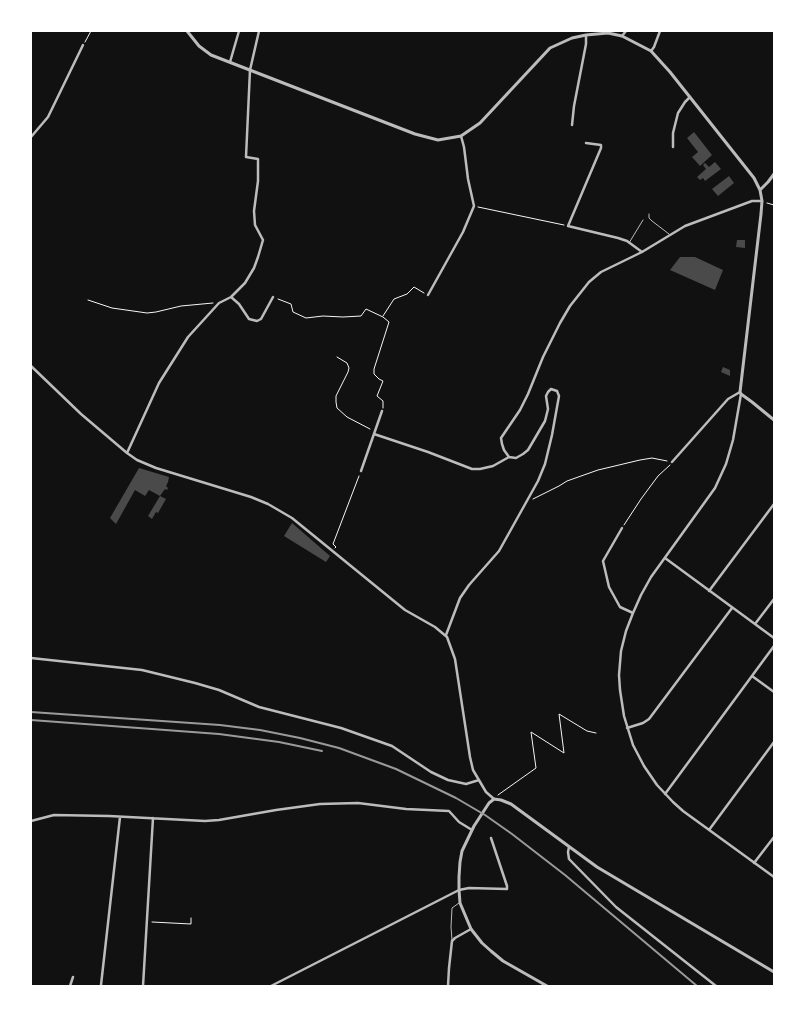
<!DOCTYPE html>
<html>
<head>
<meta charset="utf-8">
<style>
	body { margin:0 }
	#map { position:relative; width:805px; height:1017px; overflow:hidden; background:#111; font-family:"Roboto Condensed",sans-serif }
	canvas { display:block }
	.frame { position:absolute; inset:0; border:32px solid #fff; pointer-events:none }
</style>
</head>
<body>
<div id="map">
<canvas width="805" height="1017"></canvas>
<div class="frame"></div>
</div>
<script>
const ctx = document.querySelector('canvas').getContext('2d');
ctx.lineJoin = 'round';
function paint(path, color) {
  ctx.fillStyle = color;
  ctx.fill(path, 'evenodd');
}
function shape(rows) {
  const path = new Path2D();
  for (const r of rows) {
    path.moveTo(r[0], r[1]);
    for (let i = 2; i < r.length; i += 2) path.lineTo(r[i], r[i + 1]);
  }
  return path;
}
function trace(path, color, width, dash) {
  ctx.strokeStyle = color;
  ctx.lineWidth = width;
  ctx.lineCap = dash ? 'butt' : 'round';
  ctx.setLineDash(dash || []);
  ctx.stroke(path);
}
const building = shape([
	[694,132,712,155,700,166,692,157,698,152,687,138],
	[715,162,721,169,705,181,703,178,700,180,697,177,706,169,703,165,705,163,709,167],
	[729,176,734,183,718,196,712,189],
	[737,240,745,240,745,248,736,247],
	[680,257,695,257,723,270,715,290,670,270],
	[723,367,730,370,730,376,721,372],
	[139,468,169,477,168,482,166,486,168,488,167,490,165,489,160,496,149,490,145,496,135,490,116,524,110,518],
	[160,496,166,499,158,513,156,512,152,519,148,516],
	[292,523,330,556,326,562,284,536]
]);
const path = shape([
	[85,42,91,31],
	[767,203,774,205],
	[478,207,564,225],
	[278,299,291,304,293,312,306,318,323,316,343,317,361,316,366,309,383,317,389,322,374,369,374,374,379,379,383,381,377,396,383,401,383,408],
	[88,300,112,308,147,313,156,312,181,306,213,303],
	[383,316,394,299,407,294,414,287,424,293],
	[337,357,347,363,349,368,348,372,336,396,336,402,337,408,347,417,370,429],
	[533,499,559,486,567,481,598,470,640,460,652,458,667,461],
	[624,525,641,499,658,476,670,465],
	[335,548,336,547,333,544,359,476],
	[498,795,536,768,531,732,564,753,559,714,587,731,596,733],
	[152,922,191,924,191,918]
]);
const service = shape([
	[649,214,649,218,652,221,669,234],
	[629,243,643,220],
	[452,940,451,927,452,908,459,903]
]);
const minor = shape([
	[622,36,626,31],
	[651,51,654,47,660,31],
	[230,62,239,31],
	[572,125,574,106,586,44,586,36],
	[31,137,48,117,83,45],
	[586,143,601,145,601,148,568,226,618,238,627,241,642,252],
	[673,147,673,133,678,113,685,102,690,97],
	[428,295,463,232,474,206,468,179,464,147,461,136],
	[231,297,239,304,249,319,257,321,261,319,273,297],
	[31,366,81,414,127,453,137,460,156,468,251,497,268,504,292,518,405,610,435,627,447,637,455,659,470,757,473,770,486,792,494,799],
	[741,394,733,440,726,464,715,488,651,577,641,595,633,613,626,631,621,651,619,675,620,690,624,716,633,745,644,766,657,785,673,802,683,811,774,877],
	[374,434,428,452,472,469,480,469,493,466,509,457],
	[127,453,159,383,188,337,219,303,231,297,245,283,254,268,258,257,263,240,255,225,254,211,258,181,258,159,246,157,250,70,259,31],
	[509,457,504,450,502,444,501,438,520,410,528,394,543,357,560,323,570,306,589,282,601,272,642,252,685,226,752,201,762,201],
	[672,462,728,399,740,392],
	[361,471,382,411],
	[622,528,603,561,609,587,620,607,633,613],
	[665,558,774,638],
	[709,591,774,504],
	[755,624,774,599],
	[446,635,460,598,469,585,499,551,538,481,545,464,552,435,559,396,557,391,551,389,548,392,546,396,548,409,545,421,528,450,523,454,516,458,509,457],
	[31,658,142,670,195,683,219,690,259,707,341,728,392,746,431,772,448,780,466,784,479,780],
	[752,676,774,692],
	[627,728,643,723,649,719,732,608],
	[665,794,774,646],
	[31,821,54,815,109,816,205,821,219,820,276,810,320,804,358,803,406,809,449,811,459,822,472,830],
	[709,830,774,742],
	[569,847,568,852,569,859,616,907,716,986],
	[754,863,774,837],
	[101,985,120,817],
	[70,986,73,977],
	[143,986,153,818],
	[271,986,459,890,469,888,507,889,507,886,491,838],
	[448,986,449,968,452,941,455,938,471,929]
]);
const tertiary = shape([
	[187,31,199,46,211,55,415,134,438,140,461,136,480,123,550,48,572,38,586,35,608,33,622,36,651,51,670,72,754,178,760,190,762,201,761,214,740,392,741,394,752,402,774,420],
	[760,190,768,182,774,174],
	[547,986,503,961,491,951,482,943,471,929,460,903,459,890,459,877,460,862,462,851,474,826,489,803,494,799,501,800,511,804,597,867,774,972]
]);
const rail = shape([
	[31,712,220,725,260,730,300,738,339,748,396,769,456,798,485,815,512,834,565,875,697,986],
	[31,720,219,734,279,742,322,751]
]);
paint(building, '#4a4a4a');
trace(path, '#f5f5f5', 1);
trace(service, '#bcbcbc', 1);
trace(minor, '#bcbcbc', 2.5);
trace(tertiary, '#bcbcbc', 3);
trace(rail, '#9a9a9a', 2);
</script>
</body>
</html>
